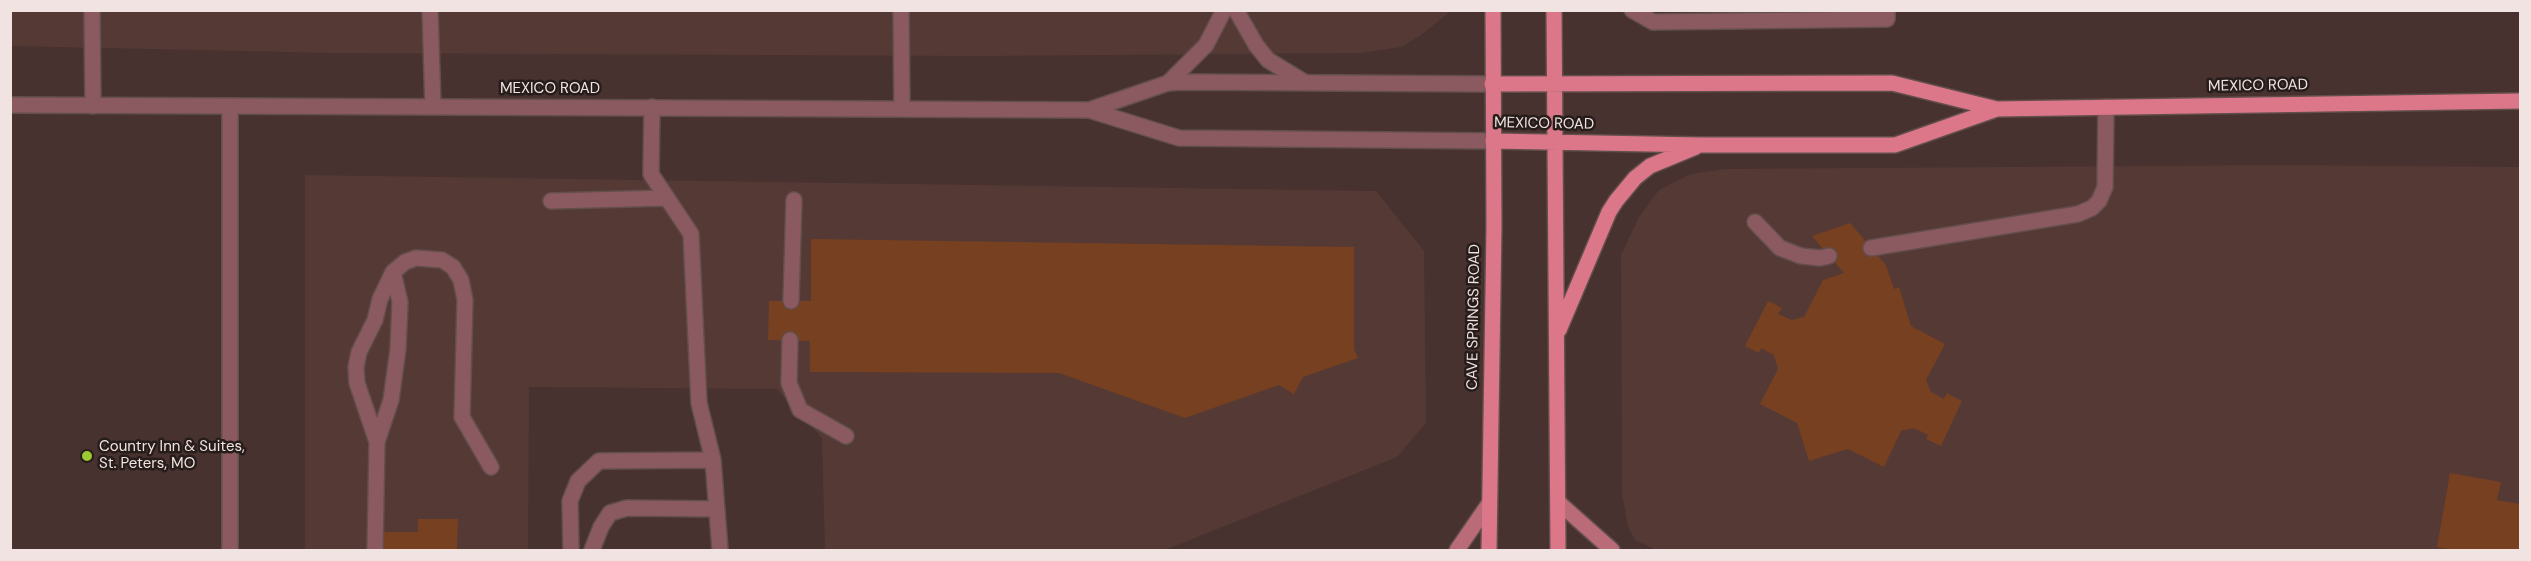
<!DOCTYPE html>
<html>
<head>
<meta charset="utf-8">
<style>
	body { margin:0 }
	#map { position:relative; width:2531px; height:561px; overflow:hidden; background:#47322f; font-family:"DM Sans",sans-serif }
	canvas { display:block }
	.frame { position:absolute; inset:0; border:12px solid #f1e3e1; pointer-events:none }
</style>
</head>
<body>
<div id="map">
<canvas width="2531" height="561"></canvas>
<div class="frame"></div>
</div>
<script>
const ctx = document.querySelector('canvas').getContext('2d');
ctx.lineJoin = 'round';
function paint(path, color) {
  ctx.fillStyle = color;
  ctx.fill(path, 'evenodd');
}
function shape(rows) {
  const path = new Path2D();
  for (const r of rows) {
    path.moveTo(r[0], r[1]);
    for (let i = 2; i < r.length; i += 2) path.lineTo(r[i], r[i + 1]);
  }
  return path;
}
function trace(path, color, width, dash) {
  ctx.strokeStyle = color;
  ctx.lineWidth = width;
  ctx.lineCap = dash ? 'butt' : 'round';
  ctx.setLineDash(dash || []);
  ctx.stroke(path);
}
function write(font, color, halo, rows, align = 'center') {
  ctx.font = font + ' "DM Sans",sans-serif';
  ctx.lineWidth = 5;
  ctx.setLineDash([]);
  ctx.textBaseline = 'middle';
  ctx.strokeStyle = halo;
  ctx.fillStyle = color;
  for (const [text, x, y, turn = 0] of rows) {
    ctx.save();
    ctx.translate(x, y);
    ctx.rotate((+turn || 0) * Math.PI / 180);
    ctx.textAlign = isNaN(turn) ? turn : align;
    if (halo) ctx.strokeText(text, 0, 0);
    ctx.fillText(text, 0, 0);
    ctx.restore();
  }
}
const built = shape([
	[11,10,1451,11,1421,35,1401,47,1360,53,979,56,332,53,11,46],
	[2283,165,2520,167,2520,550,1656,550,1635,540,1628,527,1622,493,1621,255,1639,217,1659,190,1691,174,1725,169],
	[305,175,1376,191,1424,251,1426,423,1397,457,1165,550,825,550,822,438,777,389,529,387,528,550,305,550]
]);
const building = shape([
	[1850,223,1886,265,1894,289,1899,287,1911,326,1945,344,1926,380,1931,392,1944,399,1947,393,1962,401,1941,446,1926,439,1928,435,1914,428,1901,431,1884,467,1848,449,1809,461,1797,423,1760,404,1778,369,1774,355,1761,348,1759,353,1745,346,1768,301,1782,308,1778,314,1792,320,1804,317,1823,280,1844,273,1812,236],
	[811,239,1354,247,1354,349,1358,358,1303,377,1294,394,1279,385,1185,418,1059,373,810,372,810,341,768,340,769,301,811,301],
	[2450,473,2501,482,2497,500,2520,504,2520,550,2453,550,2437,547],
	[418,519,458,519,457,550,384,550,384,532,418,532]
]);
const service = shape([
	[92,10,93,106],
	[430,10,433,107],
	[901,10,902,108],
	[1236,10,1256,45,1268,60,1304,82],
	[1632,10,1653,22,1887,19,1887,10],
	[1168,83,1206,45,1224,10],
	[652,107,651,174,691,234,699,403,713,460,720,550],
	[551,201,667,198],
	[1755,222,1780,248,1801,256,1820,258,1829,256],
	[1871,248,2078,214,2092,208,2099,201,2105,187,2106,107],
	[791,301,794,200],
	[790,340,789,383,800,410,846,436],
	[377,442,357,383,356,367,359,352,375,320,380,299,393,272,405,262,416,258,442,260,453,267,461,280,465,300,462,417,491,467],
	[230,550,230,107],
	[375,550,377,442,391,400,398,349,400,302,393,272],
	[571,550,570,501,578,481,599,461,713,460],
	[592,550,601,527,610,513,627,508,717,509]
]);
const tertiary = shape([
	[10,105,1089,110,1179,138,1493,141],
	[1089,110,1168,83,1181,82,1492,84]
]);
const secondary = shape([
	[1558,502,1612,550],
	[1457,550,1488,505]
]);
const primary = shape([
	[1554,10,1558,550],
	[1492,84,1892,83,1997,109,2520,101],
	[1493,141,1701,145,1895,145,1997,109],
	[1559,330,1609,212,1616,201,1635,178,1650,166,1696,147],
	[1489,550,1494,226,1493,10]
]);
const markers = [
	[87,456,6,"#9dca31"]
];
const streetNames = [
	["MEXICO ROAD",2258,86,-1],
	["MEXICO ROAD",550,89],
	["MEXICO ROAD",1544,124,1],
	["CAVE SPRINGS ROAD",1474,317,-89]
];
const poiNames = [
	["Country Inn & Suites,",99,447],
	["St. Peters, MO",99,464]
];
paint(built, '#553935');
paint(building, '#764021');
trace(service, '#624e4b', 18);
trace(tertiary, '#624e4b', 18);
trace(secondary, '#624e4b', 18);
trace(primary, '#624e4b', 18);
trace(service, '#8b5a61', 15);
trace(tertiary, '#8b5a61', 15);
trace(secondary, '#b96b78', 15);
trace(primary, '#db7789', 15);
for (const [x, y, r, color] of markers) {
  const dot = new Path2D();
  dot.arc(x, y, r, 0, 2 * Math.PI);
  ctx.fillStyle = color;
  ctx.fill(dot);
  trace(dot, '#261d1b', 2);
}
write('15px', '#f1e3e1', '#261d1b', streetNames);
write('15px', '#f1e3e1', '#261d1b', poiNames, 'left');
</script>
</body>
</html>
